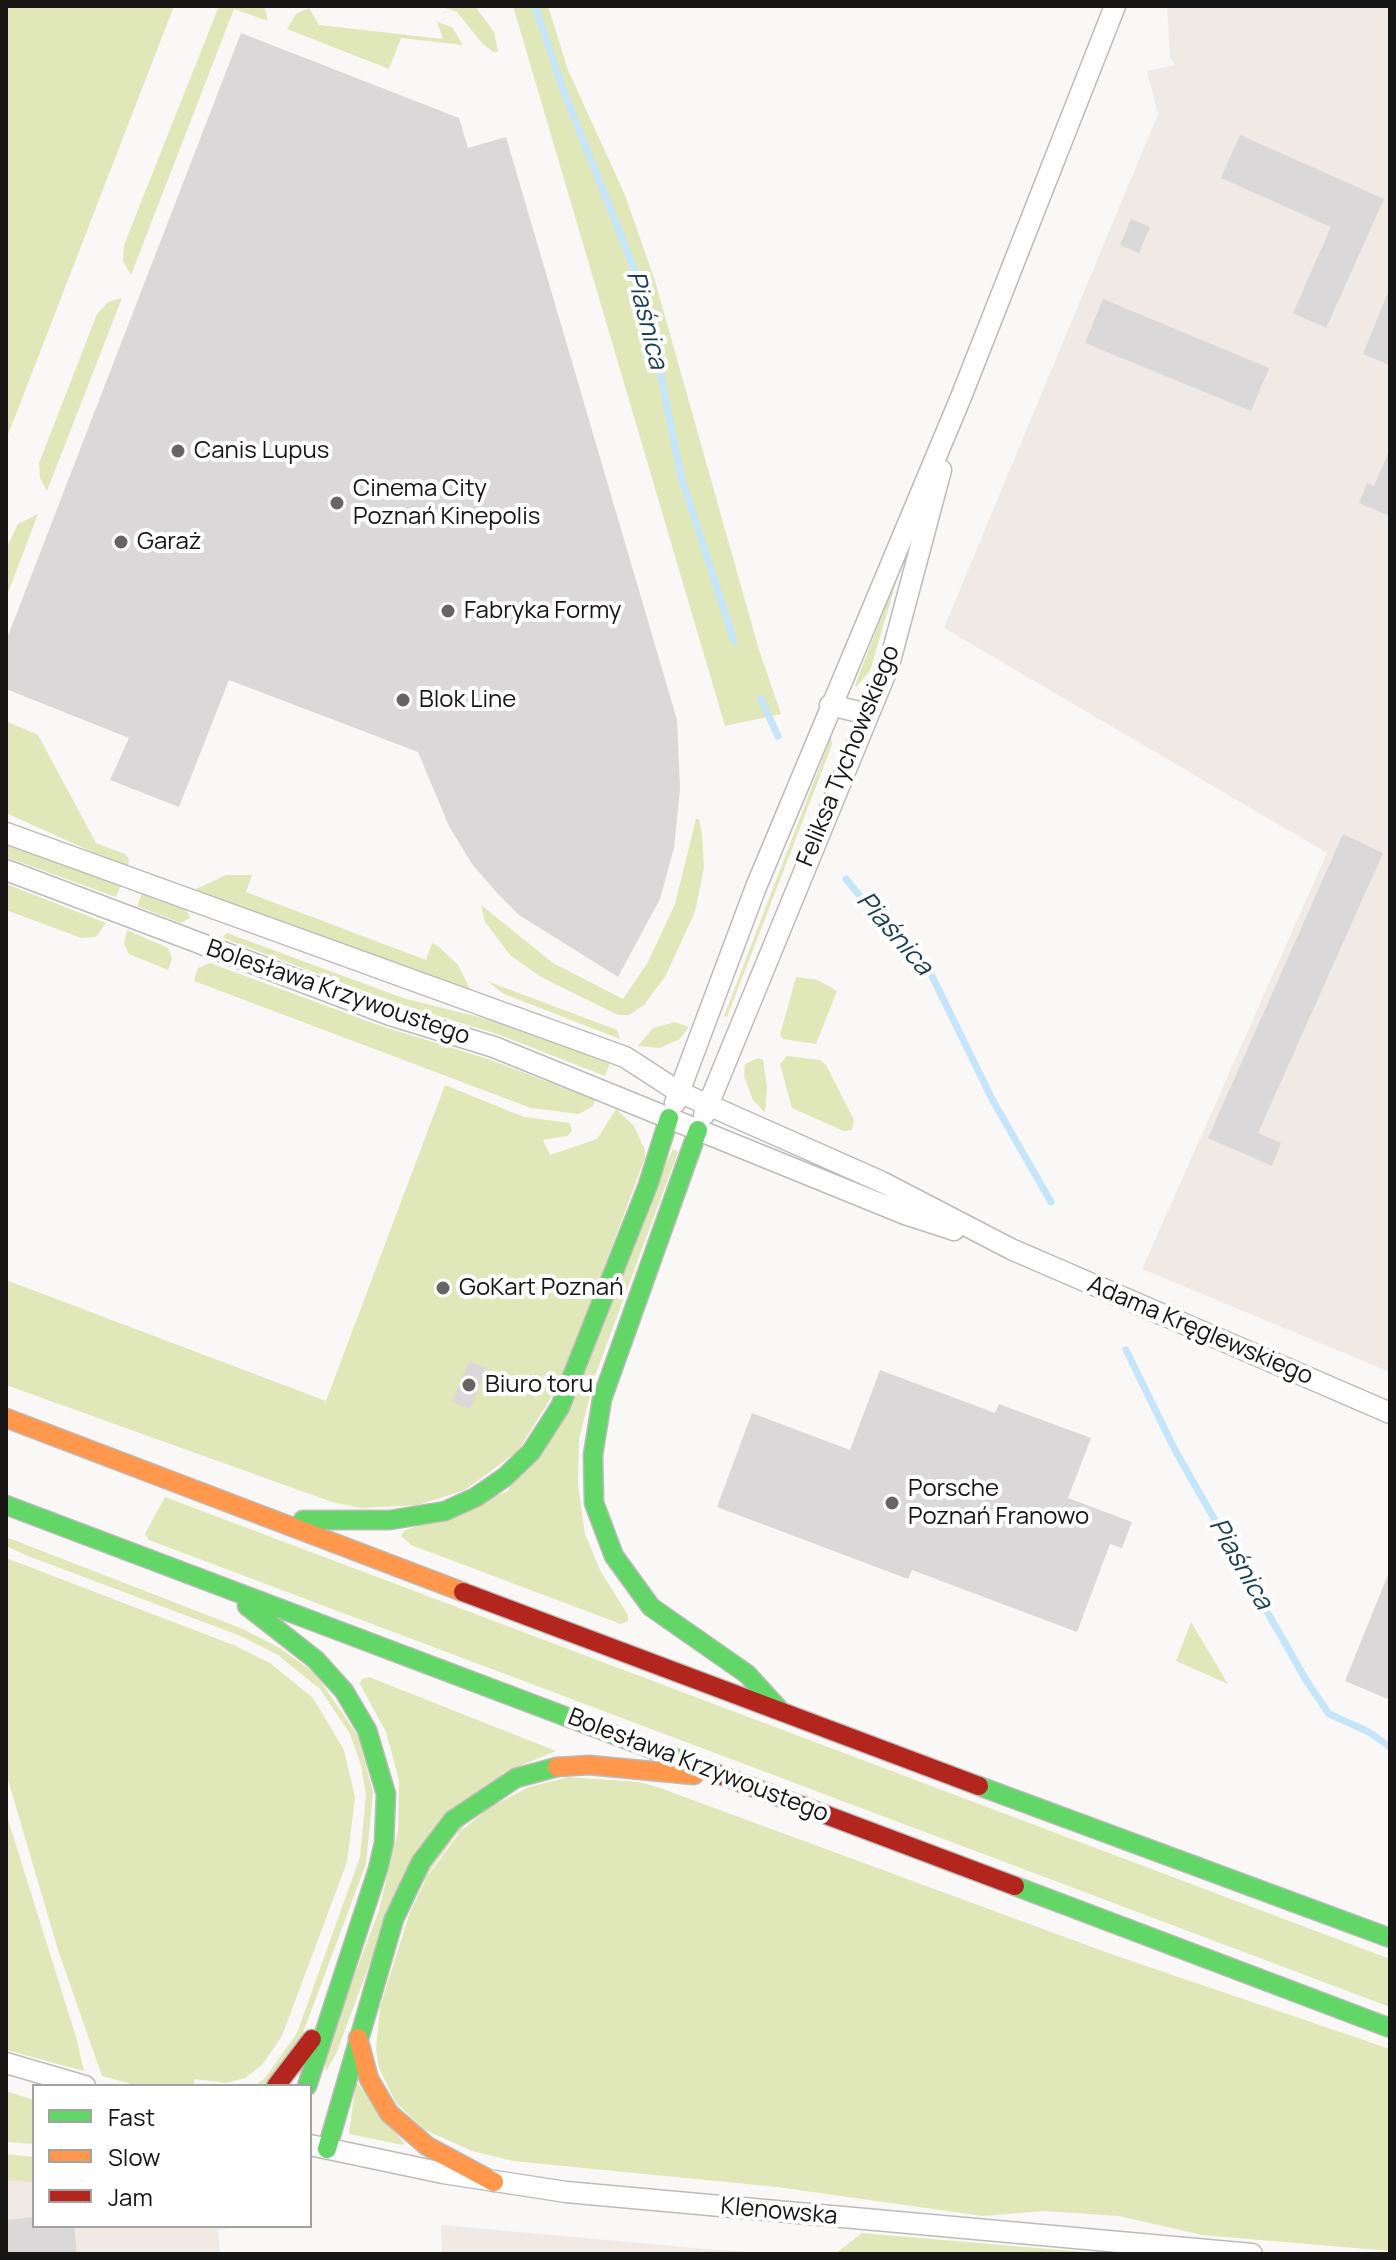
<!DOCTYPE html>
<html>
<head>
<meta charset="utf-8">
<style>
	body { margin:0 }
	#map { position:relative; width:1396px; height:2260px; overflow:hidden; background:#faf8f6; font-family:Manrope,sans-serif }
	canvas { display:block }
	.frame { position:absolute; inset:0; border:8px solid #171615; pointer-events:none }
	.legend { position:absolute; left:32px; top:2084px; width:280px; height:144px; box-sizing:border-box; background:#fff; border:2px solid #a2a2a1; margin:0; padding:10px 14px; list-style:none; font-size:24px; color:#171615 }
	.legend li { display:flex; align-items:center; gap:16px; height:40px }
	.legend b { width:40px; border:2px solid #a2a2a1 }
</style>
</head>
<body>
<div id="map">
<canvas width="1396" height="2260"></canvas>
<div class="frame"></div>
<ul class="legend">
<li><b style="height:10px;background:#63d668"></b>Fast</li>
<li><b style="height:10px;background:#ff974d"></b>Slow</li>
<li><b style="height:10px;background:#b3261e"></b>Jam</li>
</ul>
</div>
<script>
const ctx = document.querySelector('canvas').getContext('2d');
ctx.lineJoin = 'round';
function paint(path, color) {
  ctx.fillStyle = color;
  ctx.fill(path, 'evenodd');
}
function shape(rows) {
  const path = new Path2D();
  for (const r of rows) {
    path.moveTo(r[0], r[1]);
    for (let i = 2; i < r.length; i += 2) path.lineTo(r[i], r[i + 1]);
  }
  return path;
}
function trace(path, color, width, dash) {
  ctx.strokeStyle = color;
  ctx.lineWidth = width;
  ctx.lineCap = dash ? 'butt' : 'round';
  ctx.setLineDash(dash || []);
  ctx.stroke(path);
}
function write(font, color, halo, rows, align = 'center') {
  ctx.font = font + ' Manrope,sans-serif';
  ctx.lineWidth = 8;
  ctx.setLineDash([]);
  ctx.textBaseline = 'middle';
  ctx.strokeStyle = halo;
  ctx.fillStyle = color;
  for (const [text, x, y, turn = 0] of rows) {
    ctx.save();
    ctx.translate(x, y);
    ctx.rotate((+turn || 0) * Math.PI / 180);
    ctx.textAlign = isNaN(turn) ? turn : align;
    if (halo) ctx.strokeText(text, 0, 0);
    ctx.fillText(text, 0, 0);
    ctx.restore();
  }
}
const built = shape([
	[1167,6,1390,6,1390,1372,1142,1269,1327,853,944,628,1158,114,1147,71,1175,65,1170,57],
	[6,2174,34,2177,34,2226,247,2226,218,2230,220,2254,6,2254],
	[441,2225,705,2249,778,2254,442,2254]
]);
const green = shape([
	[6,6,174,6,6,440],
	[219,6,264,6,268,21,234,9,131,275,123,261,124,245],
	[439,6,475,6,494,32,498,52,493,52,482,43,457,12],
	[513,6,548,6,568,70,625,195,655,281,759,650,781,714,725,726],
	[309,8,319,25,443,39,437,22,452,27,463,45,401,38,389,69,287,29,296,14],
	[122,298,47,491,40,478,39,463,97,314,108,302],
	[38,514,6,598,6,549,18,524],
	[899,572,870,671,856,687,855,685],
	[6,721,38,735,96,843,125,854,129,859,128,868,6,813],
	[831,737,832,745,727,1017,724,1016],
	[696,819,699,819,702,834,704,867,695,912,666,975,644,1005,629,1015,618,1015,541,977,510,955,485,922,481,905,553,963,623,999,648,962,675,904],
	[6,842,121,885,116,897,6,857],
	[226,875,252,875,246,892,426,960,432,943,439,947,458,965,471,991,201,892,197,893,196,889],
	[6,884,106,923,96,937,81,938,6,910],
	[142,893,186,910,190,918,181,923,137,906],
	[127,930,168,948,172,959,168,970,129,954,124,944],
	[227,933,403,998,507,1024,610,1064,605,1076,500,1035,390,1001,231,941,223,937],
	[210,963,378,1025,491,1060,595,1100,593,1106,579,1114,531,1108,194,981,198,968],
	[796,977,818,980,837,991,816,1044,783,1039,780,1035],
	[487,981,617,1030,620,1039,504,994],
	[675,1022,689,1027,680,1039,660,1048,638,1046,653,1028],
	[787,1056,820,1060,826,1065,854,1120,852,1130,844,1131,792,1108,780,1064],
	[758,1058,763,1060,767,1086,765,1113,753,1100,744,1076,745,1064],
	[445,1085,524,1117,570,1123,572,1131,567,1136,543,1140,550,1155,597,1139,616,1109,634,1126,645,1150,645,1158,562,1380,518,1451,465,1490,418,1505,361,1508,332,1502,6,1385,6,1280,326,1401],
	[673,1149,678,1152,595,1376,579,1439,578,1484,585,1534,600,1570,628,1615,628,1621,621,1624,411,1545,401,1536,404,1531,508,1491],
	[165,1497,1390,1959,1390,2007,149,1540,145,1534],
	[6,1537,243,1629,278,1647,315,1673,358,1736,373,1792,366,1864,300,2041,267,2086,254,2086,265,2078,297,2033,360,1857,366,1795,361,1765,350,1734,320,1689,278,1655,238,1635,28,1556,6,1546],
	[6,1558,236,1646,270,1663,313,1698,344,1750,355,1797,347,1862,282,2036,262,2065,245,2078,226,2083,195,2079,193,2086,139,2086,102,2076,58,1950,6,1773],
	[1191,1622,1228,1684,1176,1661],
	[369,1677,556,1751,503,1773,376,1947,336,2054,326,2071,324,2056,379,1910,398,1831,399,1780,386,1732,360,1684,362,1679],
	[568,1777,639,1782,660,1788,1111,1954,1390,2049,1390,2251,1202,2235,1119,2216,1044,2211,983,2216,777,2187,513,2161,472,2151,425,2130,396,2103,379,2068,376,2049,380,2007,410,1912,430,1871,456,1835,490,1807,529,1787],
	[6,1813,76,2037,84,2071,6,2050],
	[356,2081,404,2143,403,2145,349,2134],
	[6,2091,34,2100,34,2144,6,2142],
	[6,2154,34,2157,34,2182,6,2180],
	[862,2233,1107,2254,835,2254]
]);
const stream = shape([
	[535,6,564,92,645,296,681,476,734,641],
	[761,699,778,736],
	[846,879,874,913,918,954,930,972,992,1099,1051,1202],
	[1126,1350,1175,1450,1306,1680,1329,1714,1369,1732,1390,1747]
]);
const building = shape([
	[241,33,459,118,468,148,506,137,677,720,680,789,674,848,660,899,618,977,519,915,497,893,472,864,449,826,418,752,229,680,179,807,110,780,129,738,6,689,6,641],
	[1240,135,1384,199,1326,328,1293,313,1331,227,1221,178],
	[1131,219,1150,227,1139,253,1120,245],
	[1389,290,1390,290,1390,365,1363,354],
	[1103,299,1269,368,1251,411,1085,343],
	[1390,449,1390,516,1359,503,1367,483,1374,486],
	[1343,834,1383,853,1258,1133,1281,1143,1272,1166,1208,1138],
	[469,1361,486,1368,470,1409,452,1402],
	[880,1370,995,1413,999,1404,1091,1438,1068,1498,1132,1522,1122,1548,1110,1544,1077,1632,912,1570,908,1579,717,1507,752,1413,850,1450],
	[1389,1572,1390,1572,1390,1700,1345,1681],
	[34,2217,34,2226,74,2226,77,2254,6,2254,6,2220]
]);
const street = shape([
	[830,705,868,714],
	[6,833,625,1057,679,1092,882,1182,1011,1249,1390,1413],
	[6,870,390,1015,494,1047,905,1214,954,1230],
	[675,1103,756,887,961,397,1115,6],
	[704,1115,889,665,941,470],
	[6,2063,85,2086],
	[310,2145,443,2173,566,2192,1252,2254]
]);
const fast = shape([
	[698,1130,602,1399,593,1455,594,1503,614,1556,651,1607,747,1674,779,1709],
	[6,1505,715,1773],
	[303,1520,390,1520,445,1511,476,1497,505,1477,531,1452,560,1407,648,1185,669,1118],
	[247,1606,316,1660,344,1691,367,1730,386,1794,384,1843,378,1869,307,2086],
	[979,1786,1390,1938],
	[1015,1886,1390,2028],
	[327,2149,394,1919,421,1862,453,1820,516,1778,557,1767]
]);
const slow = shape([
	[6,1418,463,1592],
	[557,1767,589,1765,694,1775],
	[358,2038,369,2079,389,2113,427,2146,494,2182]
]);
const jam = shape([
	[463,1592,979,1786],
	[715,1773,1015,1886],
	[276,2086,312,2039]
]);
const markers = [
	[178,451,8,"#666564"],
	[337,503,8,"#666564"],
	[121,542,8,"#666564"],
	[448,611,8,"#666564"],
	[403,700,8,"#666564"],
	[443,1288,8,"#666564"],
	[469,1385,8,"#666564"],
	[892,1503,8,"#666564"]
];
const poiNames = [
	["Canis Lupus",194,451],
	["Cinema City",353,489],
	["Poznań Kinepolis",353,517],
	["Garaż",137,542],
	["Fabryka Formy",464,611],
	["Blok Line",419,700],
	["GoKart Poznań",459,1288],
	["Biuro toru",485,1385],
	["Porsche",908,1489],
	["Poznań Franowo",908,1517]
];
const streetNames = [
	["Feliksa Tychowskiego",849,756,-68],
	["Bolesława Krzywoustego",338,993,19],
	["Adama Kręglewskiego",1200,1331,23],
	["Bolesława Krzywoustego",698,1766,21],
	["Klenowska",779,2212,5]
];
const waterNames = [
	["Piaśnica",646,320,76],
	["Piaśnica",894,934,49],
	["Piaśnica",1240,1564,60]
];
paint(built, '#f0e9e4');
paint(green, '#e0e7b9');
trace(stream, '#c4e5fa', 7);
paint(building, '#dad8d8');
trace(street, '#bcbbba', 23);
trace(fast, '#bcbbba', 21);
trace(slow, '#bcbbba', 21);
trace(jam, '#bcbbba', 21);
trace(street, '#fefefe', 20);
trace(fast, '#63d668', 18);
trace(slow, '#ff974d', 18);
trace(jam, '#b3261e', 18);
for (const [x, y, r, color] of markers) {
  const dot = new Path2D();
  dot.arc(x, y, r, 0, 2 * Math.PI);
  ctx.fillStyle = color;
  ctx.fill(dot);
  trace(dot, '#fff', 3);
}
write('24px', '#171615', '#fff', poiNames, 'left');
write('24px', '#171615', '#fff', streetNames);
write('italic 26px', '#1a3e53', '#fff', waterNames);
</script>
</body>
</html>
